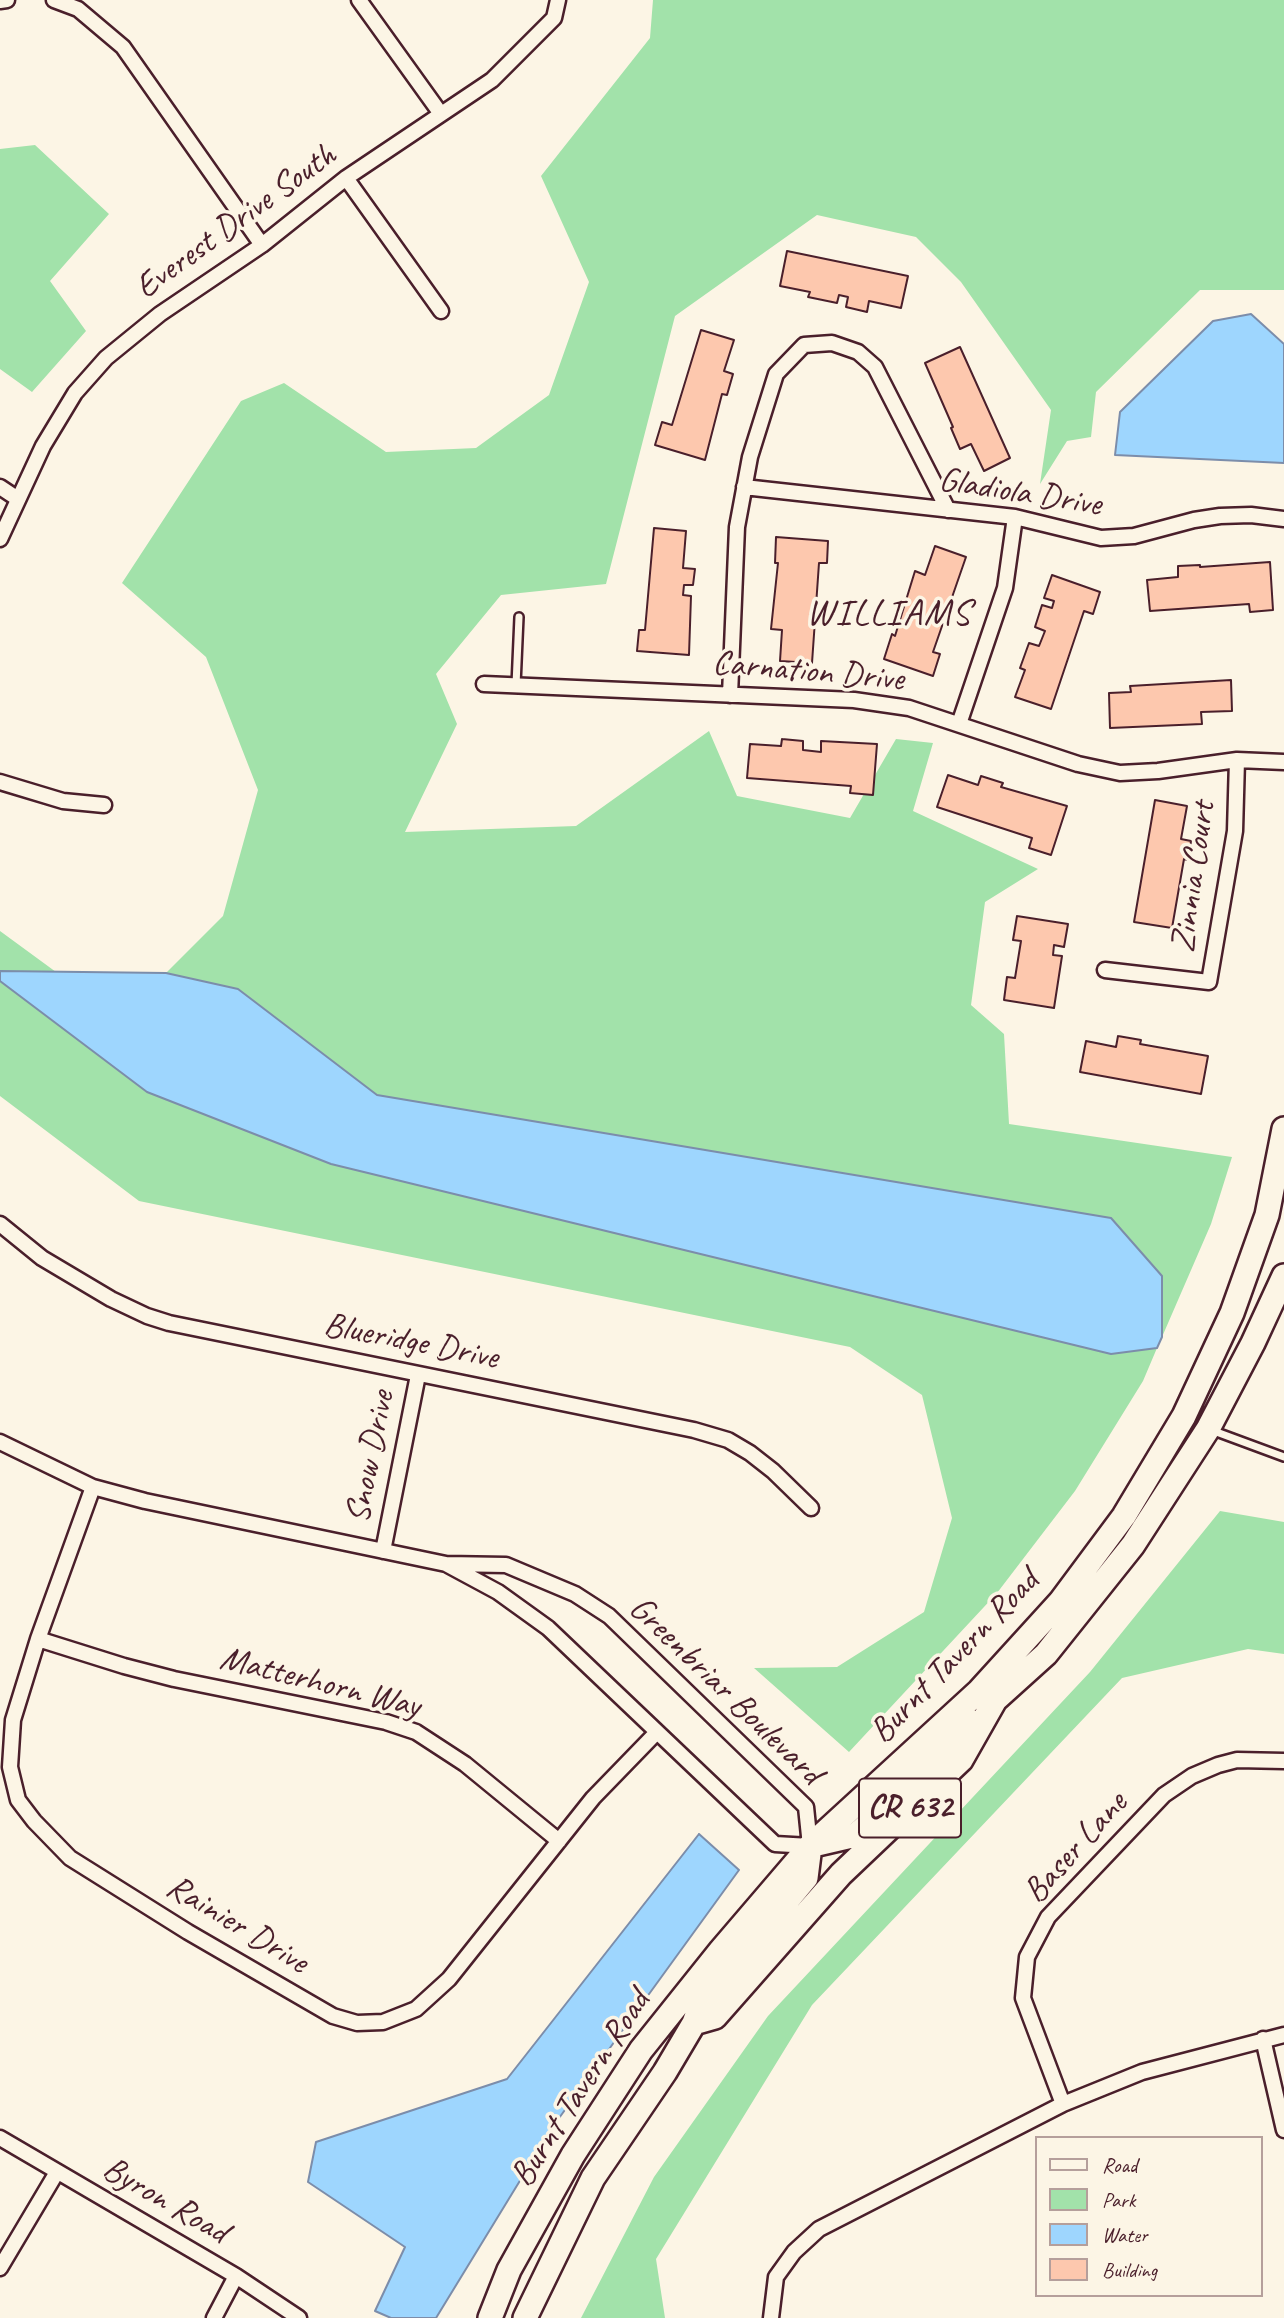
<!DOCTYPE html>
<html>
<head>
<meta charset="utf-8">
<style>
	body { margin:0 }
	#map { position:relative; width:1284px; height:2318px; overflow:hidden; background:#fcf5e5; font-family:Caveat,sans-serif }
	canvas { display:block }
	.legend { position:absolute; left:1035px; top:2136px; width:228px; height:161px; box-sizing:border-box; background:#fcf5e5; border:2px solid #b59f9b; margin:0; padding:9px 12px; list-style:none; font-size:21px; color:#4a1f2b }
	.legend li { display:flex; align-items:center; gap:14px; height:35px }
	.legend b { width:35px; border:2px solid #b59f9b }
</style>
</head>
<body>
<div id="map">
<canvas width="1284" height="2318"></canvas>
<ul class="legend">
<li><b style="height:9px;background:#fcf5e5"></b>Road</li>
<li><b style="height:19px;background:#a2e2aa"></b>Park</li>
<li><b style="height:19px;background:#9ed6fe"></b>Water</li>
<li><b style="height:19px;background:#fdc8ae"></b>Building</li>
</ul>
</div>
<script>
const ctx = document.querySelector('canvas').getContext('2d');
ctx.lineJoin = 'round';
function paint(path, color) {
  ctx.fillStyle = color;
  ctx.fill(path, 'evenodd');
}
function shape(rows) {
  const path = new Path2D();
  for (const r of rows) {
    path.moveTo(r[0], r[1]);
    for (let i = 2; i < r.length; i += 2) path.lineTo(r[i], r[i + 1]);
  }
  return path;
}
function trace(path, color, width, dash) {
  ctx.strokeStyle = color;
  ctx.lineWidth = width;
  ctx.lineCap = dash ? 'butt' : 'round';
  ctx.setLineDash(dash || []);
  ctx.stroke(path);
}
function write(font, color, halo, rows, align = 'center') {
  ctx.font = font + ' Caveat,sans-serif';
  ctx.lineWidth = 7;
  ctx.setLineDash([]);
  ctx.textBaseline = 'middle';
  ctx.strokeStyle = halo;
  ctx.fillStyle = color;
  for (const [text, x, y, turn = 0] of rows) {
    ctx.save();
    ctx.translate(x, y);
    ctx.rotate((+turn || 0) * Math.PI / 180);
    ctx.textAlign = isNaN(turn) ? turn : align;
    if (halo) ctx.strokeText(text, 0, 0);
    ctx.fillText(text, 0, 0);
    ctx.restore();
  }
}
const green = shape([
	[653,0,1284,0,1284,290,1200,290,1096,392,1091,437,1067,441,1040,484,1051,410,961,282,916,237,817,215,675,316,606,584,501,595,436,674,457,724,405,832,576,826,709,731,737,796,850,818,896,739,933,743,913,811,1038,869,985,902,971,1005,1004,1034,1009,1124,1232,1157,1211,1224,1162,1337,1162,1276,1111,1218,377,1095,238,989,166,973,223,916,258,790,206,657,122,583,241,401,284,383,386,452,476,448,549,395,589,282,541,176,650,38],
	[35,145,109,214,50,281,86,331,32,392,0,369,0,149],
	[0,931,56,972,0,971],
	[0,981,147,1092,1111,1354,1157,1348,1143,1381,1075,1491,997,1593,849,1752,754,1668,837,1667,924,1612,952,1518,922,1395,850,1347,139,1201,0,1096],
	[1220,1511,1284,1522,1284,1654,1248,1649,1122,1678,812,2005,656,2259,665,2318,581,2318,654,2177,768,2016,1090,1672]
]);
const water = shape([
	[1251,314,1284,344,1284,463,1115,455,1120,412,1213,321,1251,314],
	[0,971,166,973,238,989,377,1095,1111,1218,1162,1276,1162,1337,1157,1348,1111,1354,331,1164,147,1092,0,981,0,971],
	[699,1834,739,1870,554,2125,436,2318,391,2318,375,2311,405,2247,308,2182,316,2142,507,2079,699,1834]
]);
const building = shape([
	[787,251,908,276,901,308,869,301,867,312,846,307,848,297,839,295,837,303,808,297,810,292,780,286,787,251],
	[701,330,734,340,724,371,733,374,727,395,722,394,705,460,655,445,662,422,672,425,701,330],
	[960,347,1010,458,984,471,971,444,960,449,951,428,953,427,925,363,960,347],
	[654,528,686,531,683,568,695,569,693,585,684,585,683,595,691,596,689,655,637,651,639,630,645,630,654,528],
	[776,537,828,541,827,563,819,563,812,663,780,661,782,630,771,629,778,563,775,563,776,537],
	[935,546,966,557,933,652,940,654,933,676,884,659,892,634,895,636,915,571,925,575,935,546],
	[1270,562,1273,610,1250,612,1249,604,1150,611,1147,580,1178,577,1178,566,1200,565,1200,567,1270,562],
	[1052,575,1100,592,1093,614,1084,611,1051,709,1015,697,1025,670,1020,668,1029,643,1039,646,1045,631,1035,627,1042,605,1052,608,1054,601,1044,598,1052,575],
	[1231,680,1232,711,1201,712,1202,724,1110,728,1109,693,1131,692,1130,686,1231,680],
	[782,739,803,741,803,750,821,752,821,741,877,744,873,795,850,793,851,786,747,778,750,744,781,746,782,739],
	[948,775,978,785,981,776,1003,783,1001,787,1067,806,1051,855,1029,848,1032,838,937,807,948,775],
	[1155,800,1187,806,1181,839,1191,841,1188,860,1184,859,1172,928,1134,922,1155,800],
	[1017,916,1068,924,1064,947,1054,945,1053,955,1062,956,1054,1008,1004,1000,1007,977,1015,978,1021,941,1013,940,1017,916],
	[1118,1036,1141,1040,1140,1044,1208,1056,1201,1094,1080,1072,1086,1041,1116,1047,1118,1036]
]);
const service = shape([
	[516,685,519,617],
	[1211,1430,1284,1457]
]);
const minor = shape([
	[54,0,78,9,123,47,262,245],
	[359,0,441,114],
	[0,1,7,0],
	[346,178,441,311],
	[0,487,18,499],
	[744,487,1015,517,1101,538,1134,536,1194,520,1220,516,1251,515,1284,519],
	[0,539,43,446,75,393,106,358,160,314,262,245,346,178,492,80,554,18,558,0],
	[484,684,854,700,909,708,1078,764,1120,773,1158,771,1237,760,1284,762],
	[730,695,737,527,750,457,776,374,804,345,832,343,858,352,875,367,948,510],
	[959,724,1005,588,1015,517],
	[0,782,63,801,104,805],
	[1105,970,1209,982,1235,831,1237,760],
	[0,1224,42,1258,111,1299,147,1316,169,1323,694,1430,728,1440,750,1453,773,1471,811,1508],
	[0,1442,93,1487,145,1501,446,1564,506,1565,575,1594,609,1616,806,1807,810,1846,775,1844,548,1628,498,1592,446,1564],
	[93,1487,38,1639,13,1720,10,1767,18,1800,34,1821,70,1858,188,1932,333,2016,357,2023,383,2022,416,2009,449,1979,593,1798,657,1732],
	[383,1551,418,1375],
	[38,1639,124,1666,174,1679,386,1722,416,1732,465,1764,559,1841],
	[1263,2039,1284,2130],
	[1063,2104,1023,1998,1027,1957,1048,1917,1164,1795,1192,1776,1218,1765,1237,1760,1284,1761],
	[0,2138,236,2276,299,2318],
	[0,2268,57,2172],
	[214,2318,236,2276],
	[771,2318,776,2277,794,2252,819,2229,1063,2104,1142,2072,1284,2035]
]);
const primary = shape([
	[813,1845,856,1835,885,1809,974,1722],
	[694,2023,701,2004,806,1878,810,1846],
	[490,2318,509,2270,573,2155,641,2050,721,1950,810,1846,979,1691,1060,1602,1124,1516,1184,1416,1232,1313,1267,1215,1284,1129],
	[525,2318,593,2178,665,2072,694,2023,715,2017,841,1874,961,1760,995,1700,1046,1654,1133,1545,1208,1429,1253,1343,1284,1276]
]);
const shields = [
	[910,1808,102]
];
const shieldNames = [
	["CR 632",910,1808]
];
const streetNames = [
	["Everest Drive South",236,222,-36],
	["Gladiola Drive",1020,493,9],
	["Carnation Drive",808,672,5],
	["Zinnia Court",1194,877,-82],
	["Blueridge Drive",411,1342,11],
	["Snow Drive",371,1457,-79],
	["Burnt Tavern Road",955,1657,-46],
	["Matterhorn Way",320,1683,14],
	["Greenbriar Boulevard",725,1691,44],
	["Baser Lane",1076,1848,-48],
	["Rainier Drive",237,1925,31],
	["Burnt Tavern Road",581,2089,-57],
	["Byron Road",165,2201,30]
];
const neighbourhoodNames = [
	["WILLIAMS",889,614]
];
paint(green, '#a2e2aa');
paint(water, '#9ed6fe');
trace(water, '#7c8daa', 2);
paint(building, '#fdc8ae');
trace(building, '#4a1f2b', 2);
trace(service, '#4a1f2b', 12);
trace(minor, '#4a1f2b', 19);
trace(primary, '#4a1f2b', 28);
trace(service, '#fcf5e5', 7);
trace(minor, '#fcf5e5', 14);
trace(primary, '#fcf5e5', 23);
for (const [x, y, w] of shields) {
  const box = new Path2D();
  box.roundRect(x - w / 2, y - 29.5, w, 59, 5);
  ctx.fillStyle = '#fcf5e5';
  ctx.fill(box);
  trace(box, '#4a1f2b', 2);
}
write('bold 33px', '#4a1f2b', null, shieldNames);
write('35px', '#4a1f2b', '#fcf5e5', streetNames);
ctx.letterSpacing = '2px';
write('37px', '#4a1f2b', '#fcf5e5', neighbourhoodNames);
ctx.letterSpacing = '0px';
</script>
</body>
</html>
